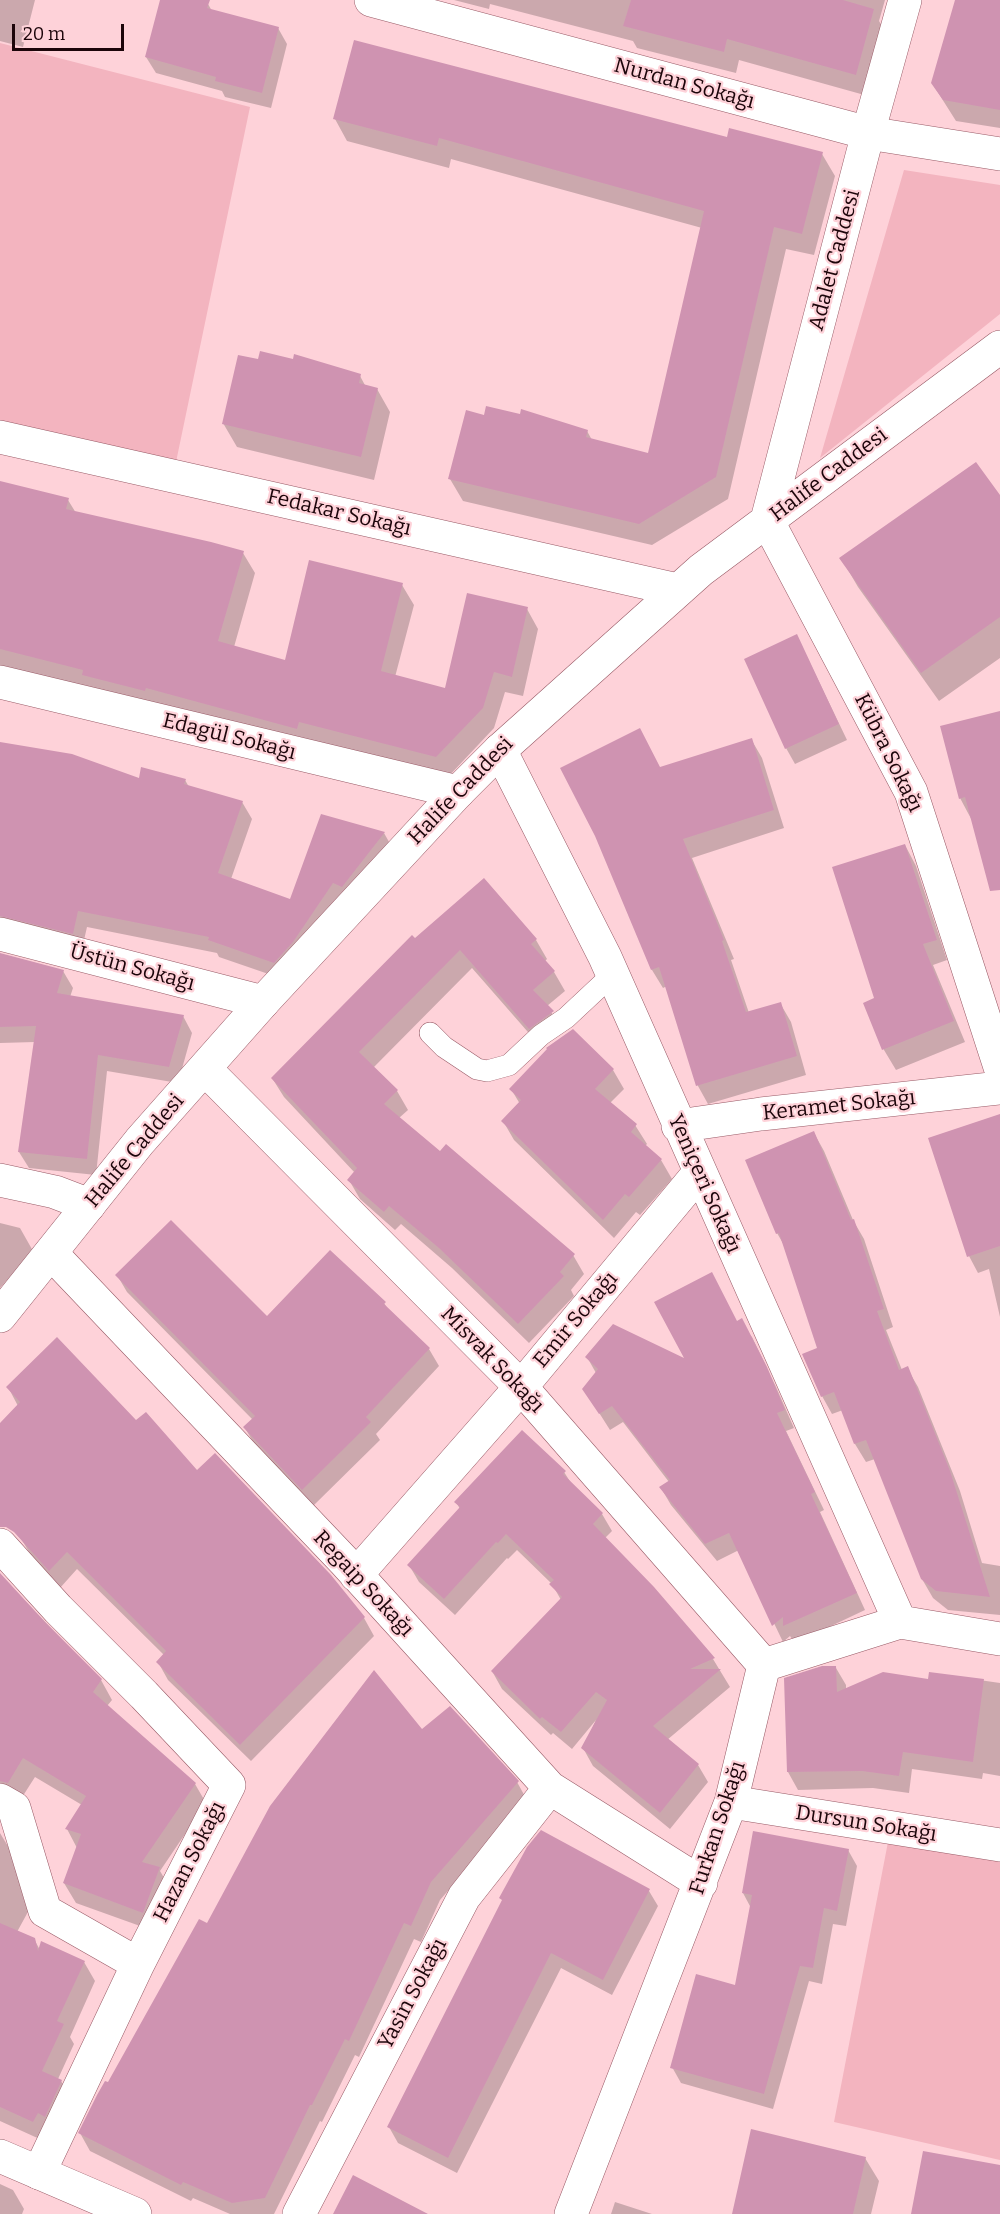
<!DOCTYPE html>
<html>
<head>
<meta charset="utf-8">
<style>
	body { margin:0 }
	#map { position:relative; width:1000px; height:2214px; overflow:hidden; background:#fed2d9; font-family:Bitter,serif }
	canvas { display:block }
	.scale { position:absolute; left:12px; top:24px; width:112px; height:27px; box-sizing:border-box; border:3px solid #1c050a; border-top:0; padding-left:8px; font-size:18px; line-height:21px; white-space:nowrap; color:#1c050a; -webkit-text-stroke:4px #fed2d9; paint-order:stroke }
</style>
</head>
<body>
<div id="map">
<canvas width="1000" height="2214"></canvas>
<div class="scale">20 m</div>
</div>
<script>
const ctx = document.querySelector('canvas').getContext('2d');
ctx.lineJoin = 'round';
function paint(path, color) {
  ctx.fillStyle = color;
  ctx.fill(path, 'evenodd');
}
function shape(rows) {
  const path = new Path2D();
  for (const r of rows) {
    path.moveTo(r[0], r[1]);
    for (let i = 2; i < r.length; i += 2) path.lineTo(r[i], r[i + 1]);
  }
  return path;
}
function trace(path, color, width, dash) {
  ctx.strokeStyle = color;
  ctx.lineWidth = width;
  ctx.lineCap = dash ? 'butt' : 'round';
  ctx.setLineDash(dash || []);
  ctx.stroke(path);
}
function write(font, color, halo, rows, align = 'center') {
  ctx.font = font + ' Bitter,serif';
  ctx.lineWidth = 4.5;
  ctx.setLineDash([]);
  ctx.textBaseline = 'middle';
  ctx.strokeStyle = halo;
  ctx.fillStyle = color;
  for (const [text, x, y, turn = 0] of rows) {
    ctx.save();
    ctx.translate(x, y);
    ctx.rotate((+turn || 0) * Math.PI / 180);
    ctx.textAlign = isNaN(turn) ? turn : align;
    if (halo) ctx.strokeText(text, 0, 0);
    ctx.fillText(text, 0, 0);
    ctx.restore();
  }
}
const green = shape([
	[0,43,250,107,171,486,0,441],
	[904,170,1000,185,1000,314,820,458],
	[888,1842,1000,1861,1000,2160,834,2122]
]);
const shadow = shape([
	[0,0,35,0,23,47,0,41],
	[162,0,193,0,208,4,212,11,278,28,287,44,271,108,225,97,222,91,156,73,146,57],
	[454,0,885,0,879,21,885,31,868,96,739,60,736,73,637,48,633,41,490,4,489,9],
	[957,0,1000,0,1000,128,956,121,932,83],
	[335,119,728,139,822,154,835,176,814,255,786,249,728,499,652,545,463,501,450,479,485,416,587,431,592,440,649,454,702,228,451,159,449,168,347,141],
	[360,376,366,387,377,389,390,412,374,480,237,447,223,423],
	[0,483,68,500,76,513,243,553,255,573,234,647,286,662,402,585,414,605,395,677,446,690,527,609,538,629,523,696,505,692,494,728,448,777,0,666],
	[1000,498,1000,658,939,701,858,587,841,558],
	[797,636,847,740,795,764,786,748],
	[1000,712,1000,873,960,798],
	[751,739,762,758,784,828,692,858,734,959,731,960,749,1013,780,1003,791,1022,806,1075,708,1104,698,1086,667,986,663,988,652,970,596,835,660,768],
	[0,743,140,780,185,780,189,787,242,802,252,819,231,879,291,901,384,833,393,849,283,979,219,957,217,953,87,927,82,949,0,935],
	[905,845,916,866,947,960,933,965,965,1042,896,1070,884,1050,865,1004,876,999],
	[483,880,536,940,547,959,544,962,554,972,565,991,547,1006,564,1031,541,1047,472,968,373,1068,397,1091,408,1110,399,1118,440,1153,573,1255,584,1274,571,1290,574,1296,529,1343,452,1268,401,1224,395,1230,360,1199,349,1180,355,1173,284,1097,272,1078,415,940],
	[0,955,63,971,73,988,70,997,183,1016,192,1033,178,1083,107,1071,96,1175,29,1168,19,1152,35,1042,0,1043],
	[572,1031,613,1070,624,1089,610,1103,635,1125,647,1144,645,1146,661,1160,672,1179,640,1215,636,1212,614,1238,514,1140,503,1121,520,1104,511,1089],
	[1000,1118,1000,1317,989,1269,978,1273,969,1256],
	[814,1133,824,1151,853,1220,864,1239,893,1327,886,1330,902,1370,907,1368,918,1387,960,1491,982,1563,1000,1566,1000,1615,948,1610,933,1598,922,1579,875,1459,866,1462,855,1444,843,1410,832,1414,822,1396,819,1349,785,1247,777,1233],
	[0,1223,20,1228,33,1251,0,1288],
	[117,1275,267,1318,384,1303,389,1311,429,1349,439,1366,376,1434,380,1440,313,1506,255,1445,245,1428,253,1420,127,1292],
	[737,1322,752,1337,776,1387,794,1428,786,1431,824,1510,820,1512,865,1610,795,1643,790,1636,783,1642,739,1550,717,1561,671,1505,661,1488,669,1482,623,1422,610,1430,584,1389,596,1373,587,1357,687,1361],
	[8,1387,136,1422,330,1576,364,1618,374,1636,251,1761,168,1680,158,1662,164,1655,77,1569,60,1588,32,1557,0,1503,0,1425,18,1406],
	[564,1472,573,1486,602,1514,612,1531,605,1538,653,1588,713,1659,730,1687,667,1740,698,1765,708,1782,670,1829,593,1766,583,1748,596,1720,572,1749,553,1733,551,1735,502,1689,492,1671,561,1600,552,1584,517,1550,508,1559,507,1558,455,1615,419,1582,409,1565,460,1509,456,1502],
	[0,1575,101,1680,112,1700,107,1706,195,1784,206,1803,160,1871,170,1888,154,1931,76,1903,64,1883,77,1848,67,1829,82,1805,35,1777,19,1802,0,1805],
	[836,1668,846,1685,846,1690,930,1680,931,1673,1000,1683,1000,1776,983,1773,982,1779,912,1769,909,1793,873,1788,798,1790,788,1772],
	[422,1731,517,1782,527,1800,440,1900,421,1942,414,1939,359,2057,355,2055,322,2122,320,2121,274,2214,230,2214,193,2198,191,2201,90,2151,80,2133,207,1925],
	[0,1833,12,1853,29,1910,17,1932,34,1939,40,1950,84,1962,95,1981,70,2037,74,2044,58,2079,61,2081,73,2100,44,2141,0,2121],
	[848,1850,857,1866,846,1926,833,1924,822,1984,809,1981,773,2109,681,2083,672,2067,736,1987,751,1908,743,1893],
	[649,1891,658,1906,612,1995,561,1968,457,2173,398,2143,389,2127,503,1901],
	[865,2158,879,2181,871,2214,741,2214],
	[0,2184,13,2190,24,2209,22,2214,0,2214],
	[615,2202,652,2214,611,2214]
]);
const building = shape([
	[160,0,210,0,207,8,279,27,262,93,215,81,216,77,145,57],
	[631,0,843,0,874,9,856,75,727,39,724,52,623,26],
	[955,0,1000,0,1000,110,943,100,931,83],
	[354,40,727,137,729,128,823,152,802,234,774,227,716,477,639,524,448,479,466,410,484,415,486,406,520,414,521,409,588,430,586,437,648,453,704,211,439,138,437,146,333,119],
	[260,351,293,359,294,354,361,374,359,383,378,388,361,457,222,424,238,355,258,359],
	[976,462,1000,495,1000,617,921,673,839,558],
	[0,481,69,498,66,509,211,542,244,551,218,641,285,660,309,560,403,583,381,671,445,688,467,593,528,607,512,677,494,672,483,708,436,757,299,722,297,729,146,688,145,691,82,675,83,670,0,649],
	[797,634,839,724,785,749,744,659],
	[1000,711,1000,890,990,891,965,797,959,799,940,726],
	[640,728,660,767,752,738,774,810,683,839,724,940,722,941,746,1012,781,1002,797,1056,696,1086,659,967,651,970,595,836,560,768],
	[0,742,72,754,139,778,141,767,186,779,184,784,243,801,218,873,290,899,321,814,385,832,342,887,333,883,293,942,274,963,208,940,209,937,78,911,73,934,0,916],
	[905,844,937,940,923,944,954,1021,882,1050,863,1003,874,998,832,867],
	[484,878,537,939,531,944,555,971,533,990,554,1011,529,1029,460,950,359,1052,398,1090,384,1104,440,1151,446,1144,575,1254,560,1272,564,1276,518,1324,439,1248,389,1206,384,1212,347,1180,357,1168,271,1078,412,935,415,938],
	[0,953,64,970,57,993,184,1015,169,1067,98,1055,87,1159,18,1152,36,1026,0,1027],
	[573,1029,614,1069,595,1089,637,1124,631,1132,662,1159,629,1197,625,1194,603,1220,501,1121,521,1100,509,1089,547,1049,546,1048],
	[1000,1114,1000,1246,967,1257,928,1138],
	[814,1131,851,1220,854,1219,884,1309,877,1311,899,1370,908,1366,950,1471,990,1597,936,1591,921,1579,866,1440,854,1444,834,1392,821,1397,802,1354,817,1348,779,1233,776,1234,745,1160],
	[171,1220,267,1316,330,1250,386,1302,384,1304,430,1348,366,1417,371,1422,302,1490,243,1427,255,1416,115,1275],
	[712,1272,737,1321,742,1318,767,1367,785,1410,777,1413,815,1492,811,1494,857,1593,783,1626,783,1617,772,1626,729,1533,705,1544,659,1487,670,1480,612,1406,599,1414,582,1389,598,1369,585,1357,613,1324,684,1358,654,1302],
	[57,1337,136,1420,146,1412,197,1470,215,1453,331,1575,365,1617,240,1745,156,1662,166,1651,67,1552,49,1571,14,1532,6,1527,0,1527,0,1423,20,1402,6,1387],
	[522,1430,566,1471,563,1474,603,1513,593,1524,654,1587,715,1658,690,1669,721,1669,653,1726,699,1764,660,1813,581,1748,607,1700,596,1692,561,1732,542,1717,540,1719,491,1671,562,1597,549,1584,554,1580,506,1534,498,1543,496,1542,444,1599,407,1565,460,1507,454,1502],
	[0,1573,45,1622,102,1679,93,1692,196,1783,142,1862,160,1867,143,1913,63,1883,81,1834,65,1829,86,1796,23,1758,8,1783,0,1781],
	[822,1666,836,1666,837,1692,883,1672,928,1679,929,1672,984,1679,973,1762,903,1752,899,1776,862,1771,787,1772,784,1678],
	[374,1670,422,1729,450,1706,519,1781,431,1882,411,1926,404,1923,349,2041,345,2039,312,2105,310,2105,265,2198,232,2203,183,2182,181,2185,78,2133,97,2095,105,2081,108,2082,199,1919,207,1923,270,1806],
	[541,1830,650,1889,603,1980,551,1953,448,2158,387,2127,502,1900,499,1898,527,1847],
	[753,1831,849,1849,837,1911,824,1908,813,1968,800,1966,764,2094,670,2068,696,1974,735,1985,752,1895,742,1893],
	[0,1923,35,1938,38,1951,41,1941,85,1961,57,2021,64,2024,42,2071,62,2080,45,2117,38,2113,33,2122,0,2107],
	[751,2129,866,2157,853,2214,732,2214],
	[923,2151,1000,2165,1000,2214,911,2214],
	[353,2175,428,2214,333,2214]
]);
const service = shape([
	[430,1033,444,1047,477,1069,487,1071,509,1065,541,1035,566,1018,612,975]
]);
const minor = shape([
	[371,0,868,133,1000,154],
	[0,437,678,590],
	[767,520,911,792,1000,1067],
	[0,682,458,792],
	[500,750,605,957,900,1622],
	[0,934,263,1002],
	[205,1069,521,1387,764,1665],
	[678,1126,761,1114,1000,1088],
	[0,1180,55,1192,89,1205],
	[51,1253,345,1562,550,1788,701,1883],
	[0,1545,58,1609,144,1695,229,1785,138,1964,39,2173],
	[356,1575,521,1387,699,1173],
	[0,1800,14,1808,45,1911,138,1964],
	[731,1802,1000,1845],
	[299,2214,464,1897,550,1788],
	[571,2214,731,1802,764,1665,900,1622,1000,1639]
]);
const tertiary = shape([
	[767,520,868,133,905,0],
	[0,1316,140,1141,263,1002,458,792,500,750,701,570,1000,347],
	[0,2156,135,2214]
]);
const streetNames = [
	["Nurdan Sokağı",684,84,15],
	["Adalet Caddesi",835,260,-75],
	["Halife Caddesi",829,475,-37],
	["Fedakar Sokağı",339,513,13],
	["Edagül Sokağı",229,737,14],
	["Kübra Sokağı",888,753,64],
	["Halife Caddesi",461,791,-46],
	["Üstün Sokağı",132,968,15],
	["Keramet Sokağı",839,1106,-6],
	["Halife Caddesi",135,1151,-50],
	["Yeniçeri Sokağı",704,1184,66],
	["Emir Sokağı",576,1320,-50],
	["Misvak Sokağı",492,1360,46],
	["Regaip Sokağı",363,1584,47],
	["Dursun Sokağı",866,1824,9],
	["Furkan Sokağı",718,1828,-72],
	["Hazan Sokağı",190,1862,-63],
	["Yasin Sokağı",413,1994,-62]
];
paint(green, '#f3b4bf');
paint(shadow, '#0003');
paint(building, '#cf93b1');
trace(service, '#985a66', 22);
trace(minor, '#985a66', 34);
trace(tertiary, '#985a66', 34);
trace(service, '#fff', 21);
trace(minor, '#fff', 33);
trace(tertiary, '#fff', 33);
write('21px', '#1c050a', '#fed2d9', streetNames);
</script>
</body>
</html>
